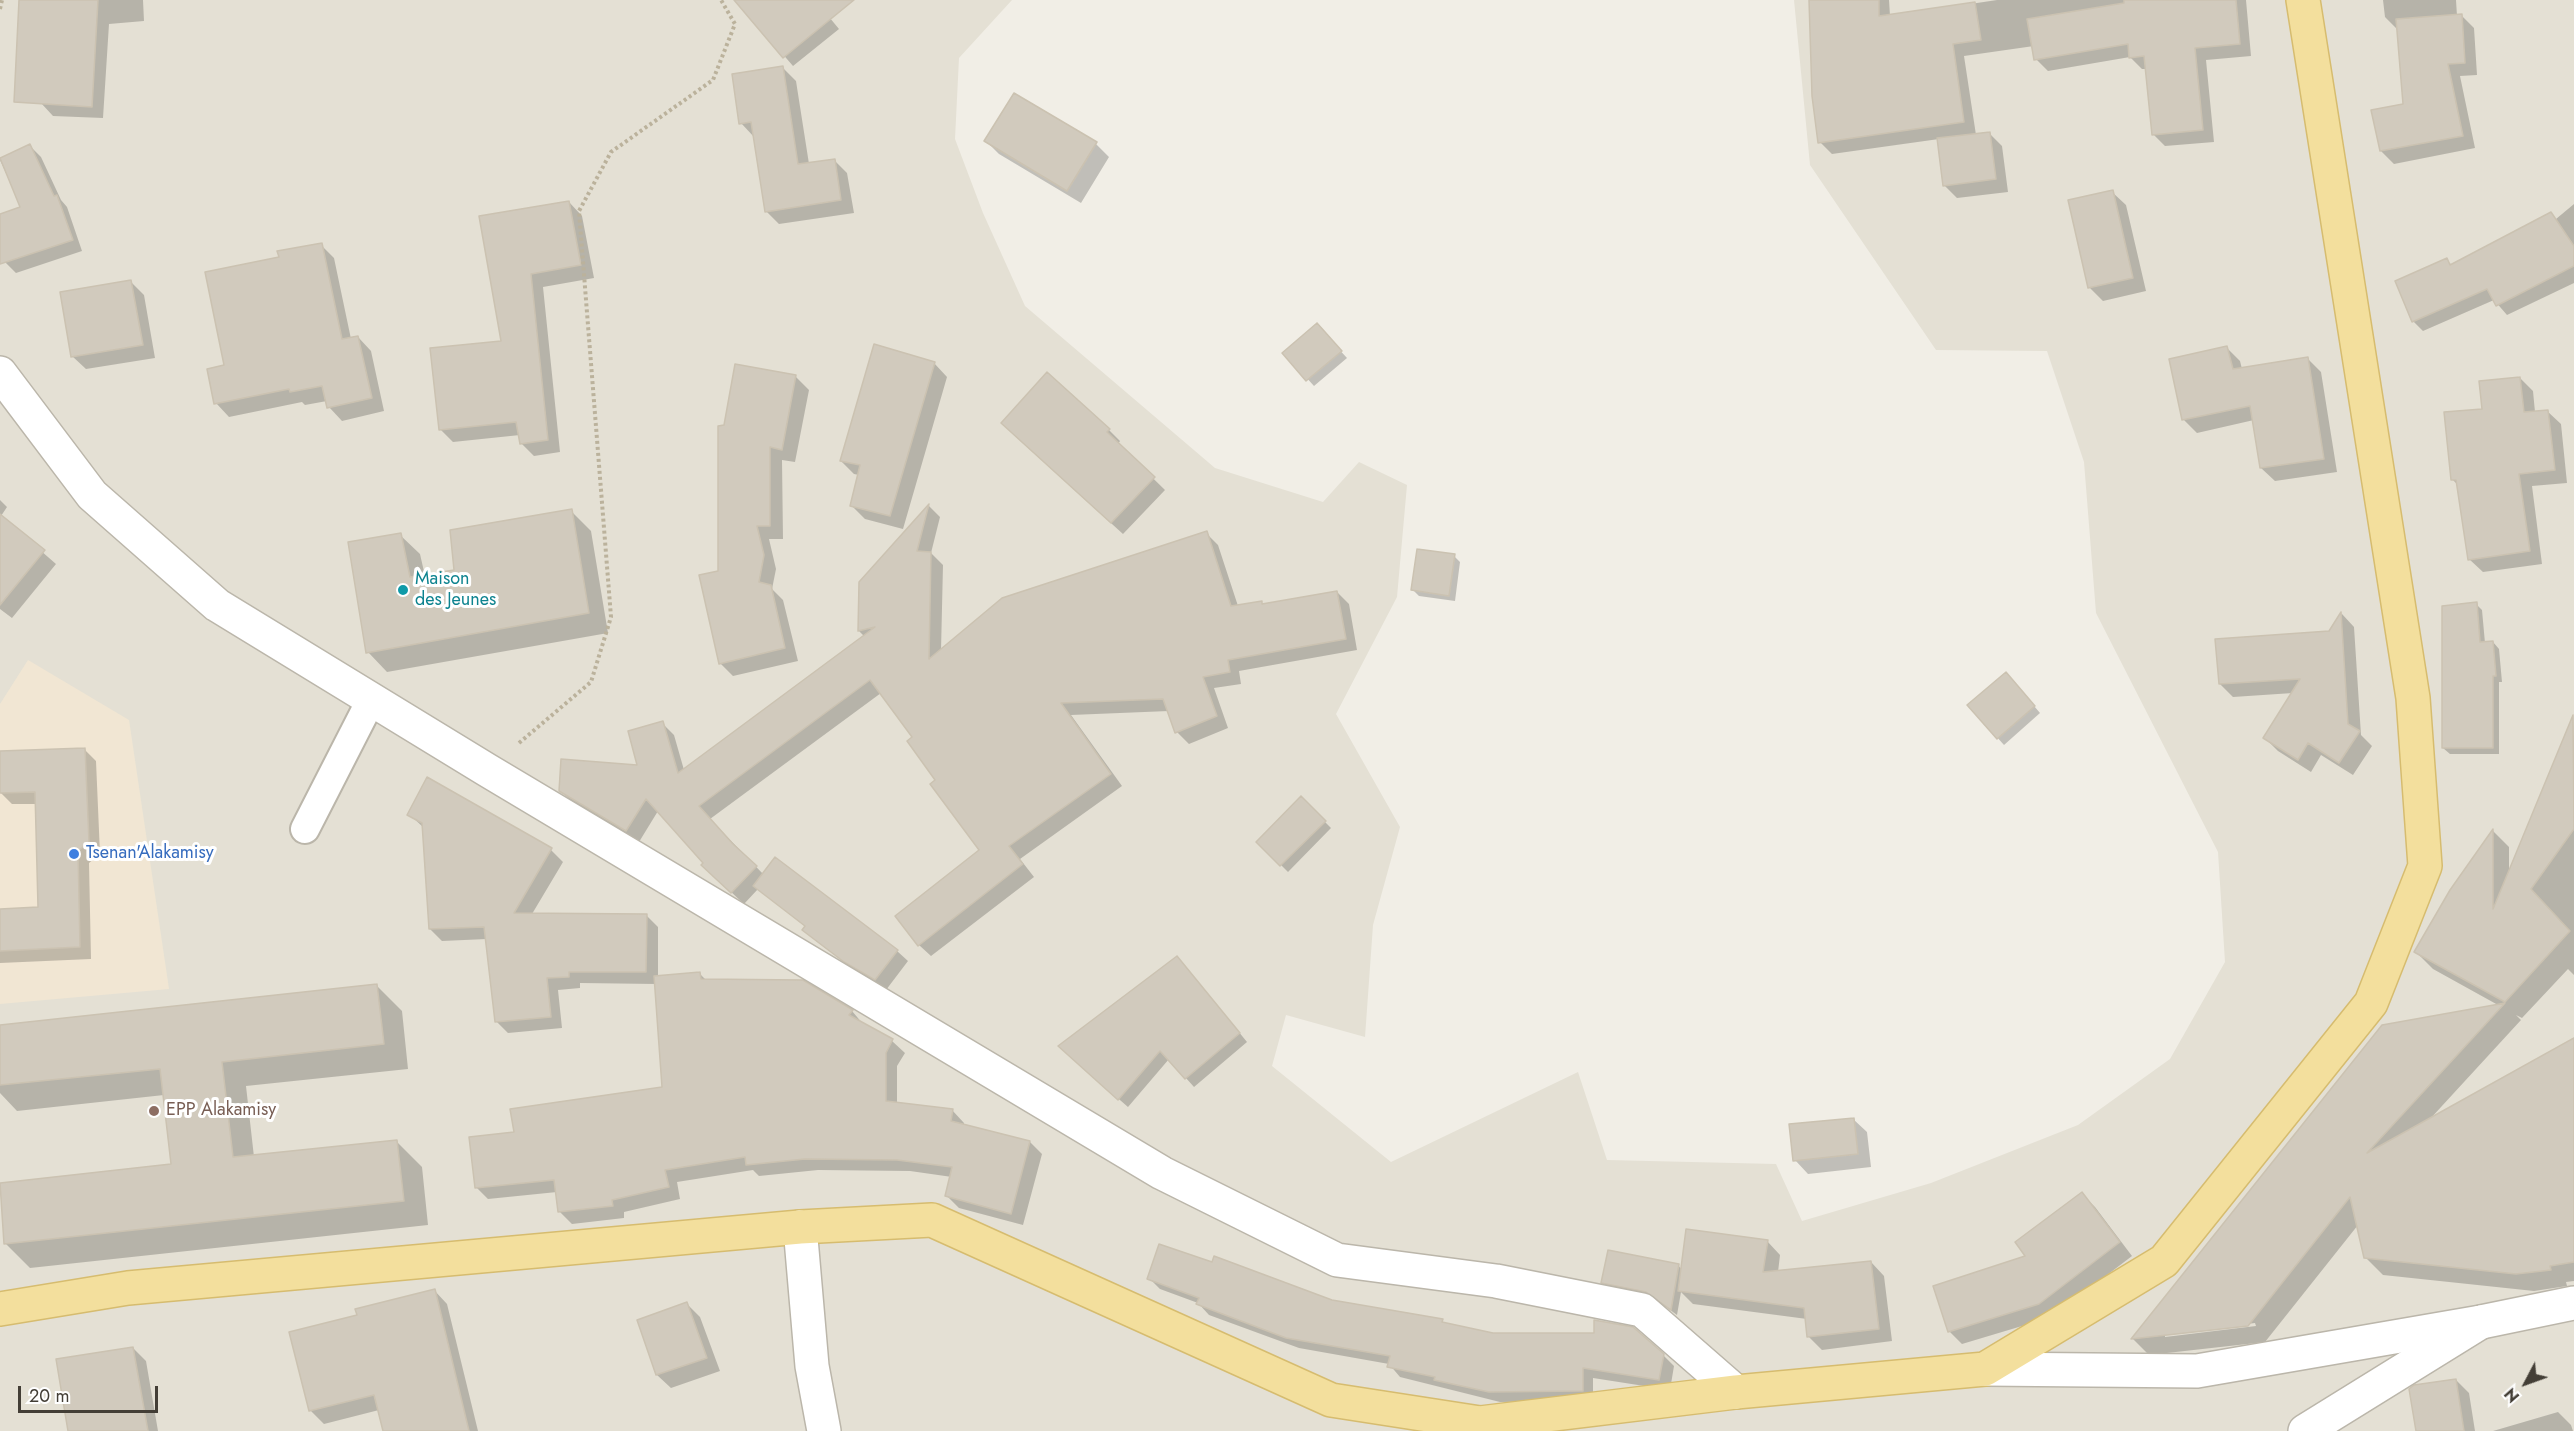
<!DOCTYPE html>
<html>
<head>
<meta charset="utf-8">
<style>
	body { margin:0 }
	#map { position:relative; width:2574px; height:1431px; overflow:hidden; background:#f1eee6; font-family:Jost,sans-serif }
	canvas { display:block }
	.north { position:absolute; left:2496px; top:1353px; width:60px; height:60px; -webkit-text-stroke:4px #fff; paint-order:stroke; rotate:229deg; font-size:16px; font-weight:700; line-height:24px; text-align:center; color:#433e36 }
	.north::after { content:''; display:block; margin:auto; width:21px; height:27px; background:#433e36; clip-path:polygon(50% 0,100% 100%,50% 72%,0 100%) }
	.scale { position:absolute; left:18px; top:1386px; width:140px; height:27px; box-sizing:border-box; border:3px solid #433e36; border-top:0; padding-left:8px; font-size:18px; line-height:21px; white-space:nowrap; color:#433e36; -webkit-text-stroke:4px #fff; paint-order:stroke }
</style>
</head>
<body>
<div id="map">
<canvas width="2574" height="1431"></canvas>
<div class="north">N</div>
<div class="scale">20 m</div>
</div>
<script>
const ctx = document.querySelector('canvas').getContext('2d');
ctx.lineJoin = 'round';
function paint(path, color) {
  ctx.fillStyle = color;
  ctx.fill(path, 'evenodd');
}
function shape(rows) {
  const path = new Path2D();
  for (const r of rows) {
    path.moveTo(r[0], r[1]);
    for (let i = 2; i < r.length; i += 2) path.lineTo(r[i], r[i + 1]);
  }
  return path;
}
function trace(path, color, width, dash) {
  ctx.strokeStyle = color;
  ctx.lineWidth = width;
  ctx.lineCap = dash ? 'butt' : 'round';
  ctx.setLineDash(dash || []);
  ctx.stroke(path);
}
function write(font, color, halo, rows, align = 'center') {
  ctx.font = font + ' Jost,sans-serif';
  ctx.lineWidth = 6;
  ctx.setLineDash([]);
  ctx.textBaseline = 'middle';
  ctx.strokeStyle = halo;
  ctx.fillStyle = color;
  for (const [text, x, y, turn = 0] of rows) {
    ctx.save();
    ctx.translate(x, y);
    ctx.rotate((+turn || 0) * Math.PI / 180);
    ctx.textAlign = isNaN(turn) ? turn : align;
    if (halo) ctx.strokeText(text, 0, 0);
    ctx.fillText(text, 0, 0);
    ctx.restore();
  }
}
const residential = shape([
	[0,0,1012,0,959,58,955,139,983,213,1025,306,1215,468,1323,502,1359,462,1407,485,1397,597,1336,714,1400,827,1373,925,1365,1037,1286,1015,1272,1066,1391,1162,1578,1072,1607,1160,1776,1164,1802,1221,1931,1183,2078,1125,2170,1059,2225,962,2218,852,2096,613,2084,462,2047,351,1936,350,1810,165,1794,0,2574,0,2574,1431,0,1431]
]);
const commercial = shape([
	[28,660,129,720,169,989,0,1004,0,704]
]);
const shadow = shape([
	[49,0,143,0,144,21,109,24,103,118,53,116,41,103],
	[736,0,815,0,839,29,793,66],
	[1810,0,1889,0,1890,16,1997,0,2246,0,2251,56,2206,60,2214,142,2165,146,2153,134,2147,69,2142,69,2130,57,2048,71,2036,59,2034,46,1964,56,1976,135,1989,133,2002,146,2008,192,1957,198,1944,185,1939,139,1832,154,1820,142],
	[2383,0,2456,0,2457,16,2461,15,2474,28,2477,75,2460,76,2475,148,2394,164,2381,151,2404,105,2399,31,2385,17],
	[783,68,796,81,809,164,834,160,847,173,854,213,779,224,766,211,754,137,741,123],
	[986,141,1096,144,1109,157,1081,203,999,154],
	[30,146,41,157,61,200,67,207,82,251,16,273,5,262,0,247,0,215,22,208,0,160],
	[2112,192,2126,205,2146,291,2103,301,2090,288,2070,201],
	[569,202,582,216,594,278,543,287,560,452,534,456,521,443,520,435,453,442,440,429,503,342,481,217],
	[2574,204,2574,283,2507,315,2494,300,2423,331,2413,321,2446,260,2452,265,2556,219],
	[321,245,334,258,351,339,358,337,371,351,384,411,342,421,329,407,327,401,305,405,302,402,229,417,216,403,226,367,281,258],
	[131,282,144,295,155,358,86,369,72,356],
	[1323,332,1347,358,1314,386,1284,353],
	[2227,348,2240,361,2242,369,2308,359,2321,372,2337,472,2275,481,2261,468,2254,420,2197,433,2184,420],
	[934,363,947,377,903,529,865,519,852,506,859,475,854,474,841,461],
	[795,376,809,390,795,462,782,460,783,539,769,539,776,569,772,589,783,600,798,661,733,676,720,663,720,572],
	[2520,378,2533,391,2535,412,2547,411,2561,424,2567,483,2532,486,2542,564,2483,572,2469,559,2458,485,2453,480,2484,410],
	[1109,430,1120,441,1118,444,1165,490,1123,534,1014,435],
	[0,500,7,507,1,516,56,564,12,618,0,609],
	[929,506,940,517,931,553,943,565,941,651,1206,533,1218,545,1238,606,1261,602,1264,605,1337,592,1349,604,1357,650,1239,671,1241,684,1214,688,1228,728,1189,744,1177,732,1169,711,1071,715,1122,786,1020,859,1034,877,931,956,919,945,981,851,937,781,914,738,881,693,710,819,764,875,897,951,908,961,886,990,857,972,815,940,804,930,806,927,758,889,744,904,715,877,658,811,639,842,572,802,560,790,639,766,662,723,674,735,684,770,865,637,859,631,861,582],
	[571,511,591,531,608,633,387,672,368,652,400,535,420,554,425,576,456,571],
	[1454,556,1460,562,1455,601,1419,596,1413,590],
	[2476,604,2482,610,2485,643,2493,642,2499,649,2502,682,2499,682,2499,754,2450,754,2443,748],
	[2342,614,2354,627,2361,735,2372,746,2353,775,2321,755,2311,772,2278,751,2265,738,2293,693,2233,697,2220,684,2330,633],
	[2012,680,2040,713,2004,745,1969,706],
	[84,749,96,761,100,854,89,863,91,959,0,963,0,910,39,908,37,804,12,804,0,792,0,752],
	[2558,755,2574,761,2574,975,2568,969,2522,1018,2516,1015,2521,1020,2430,1119,2574,1040,2574,1281,2566,1282,2567,1286,2534,1291,2383,1275,2366,1258,2358,1225,2265,1342,2149,1355,2133,1339,2383,1027,2498,1005,2433,969,2416,952,2451,891,2493,831,2509,847,2509,873],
	[2255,1323,2256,1326,2165,1337,2165,1334],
	[428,779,551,850,563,862,532,914,646,915,658,927,658,977,700,974,706,980,852,1011,863,1024,892,1041,905,1053,897,1066,897,1104,952,1110,964,1123,964,1125,1030,1142,1042,1154,1023,1225,959,1208,947,1196,952,1177,910,1171,818,1170,759,1176,753,1170,677,1182,680,1199,624,1212,624,1218,572,1224,560,1212,557,1192,488,1199,476,1187,516,1134,664,1088,656,984,580,983,580,988,558,990,562,1028,508,1033,496,1021,487,939,442,941,430,929,424,828,409,814],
	[1301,798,1331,828,1288,872,1258,842],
	[1185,966,1247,1042,1194,1087,1169,1059,1128,1107,1068,1055],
	[377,986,402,1011,408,1069,246,1086,254,1157,397,1142,422,1167,428,1225,30,1268,5,1243,0,1184,172,1165,164,1095,17,1111,0,1093,0,1027],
	[1853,1119,1867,1132,1871,1167,1808,1174,1795,1160],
	[2082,1194,2095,1207,2132,1256,2052,1317,1962,1344,1949,1331,2028,1257],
	[1767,1241,1780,1255,1778,1272,1871,1262,1884,1276,1892,1341,1822,1350,1809,1337,1807,1319,1693,1304,1681,1292,1677,1315,1654,1298,1609,1289,1603,1282,1678,1265,1682,1270],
	[1149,1278,1332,1302,1442,1321,1445,1324,1493,1334,1663,1355,1674,1366,1670,1390,1593,1378,1593,1401,1500,1402,1400,1377,1389,1364,1299,1348,1209,1315,1198,1303,1160,1289],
	[434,1290,447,1304,478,1431,385,1431,379,1410,324,1424,311,1411,359,1316],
	[687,1304,700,1317,720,1371,671,1388,657,1375,639,1321],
	[133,1348,146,1361,158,1431,70,1431],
	[2456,1380,2469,1393,2475,1431,2417,1431],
	[2558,1412,2571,1425,2573,1431,2493,1431]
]);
const building = shape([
	[19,0,98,0,92,107,14,102,19,0],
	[734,0,854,0,783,58,734,0],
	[1809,0,1879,0,1879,16,1975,2,1981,40,1953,44,1964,122,1818,143,1812,96,1809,0],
	[2124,0,2236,0,2240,44,2195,48,2203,130,2152,135,2144,56,2129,58,2128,44,2034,60,2027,19,2124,3,2124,0],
	[2462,14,2465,63,2448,64,2463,136,2380,151,2371,110,2403,104,2396,19,2462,14],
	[783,66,798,164,835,159,841,200,765,212,751,122,739,124,732,74,783,66],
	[1014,93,1097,142,1067,191,984,141,1014,93],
	[1990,132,1996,179,1943,186,1937,138,1990,132],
	[30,144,54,196,57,195,73,240,0,264,0,214,20,207,0,158,30,144],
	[2113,190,2133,278,2088,288,2068,200,2113,190],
	[569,201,581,265,531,274,548,440,520,444,516,422,439,430,430,348,501,341,479,216,569,201],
	[2551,212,2574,246,2574,266,2496,306,2487,289,2412,322,2395,281,2447,258,2450,265,2551,212],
	[322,243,342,339,358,336,372,398,327,408,322,386,290,392,289,389,214,404,207,369,224,365,205,272,279,257,277,251,322,243],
	[131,280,143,345,71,357,60,292,131,280],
	[1317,323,1342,351,1306,381,1282,353,1317,323],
	[874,344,935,362,890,516,850,506,860,465,840,461,874,344],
	[2227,346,2233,369,2308,357,2324,459,2260,468,2250,406,2182,420,2169,359,2227,346],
	[735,364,796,375,782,450,770,447,770,526,757,526,764,555,759,582,771,585,785,648,719,664,699,575,718,571,718,426,724,425,735,364],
	[1047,372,1110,429,1107,432,1155,477,1111,523,1001,423,1047,372],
	[2520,377,2524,412,2548,410,2555,470,2519,474,2530,551,2468,560,2456,480,2451,480,2444,412,2482,409,2479,381,2520,377],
	[929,504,917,551,931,552,929,659,1002,598,1207,531,1231,606,1262,601,1262,604,1337,591,1346,639,1228,660,1230,672,1203,677,1217,716,1175,733,1163,699,1061,703,1111,774,1009,846,1023,864,918,946,895,916,979,850,930,784,935,780,907,741,912,737,870,680,699,806,733,844,757,866,731,893,701,865,703,863,646,799,626,831,559,791,561,759,637,765,628,731,663,721,678,773,875,627,858,631,859,582,929,504],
	[572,509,589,613,366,653,348,542,401,533,410,577,454,570,450,530,572,509],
	[0,514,45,550,0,605,0,514],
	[1417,549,1455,554,1449,596,1411,590,1417,549],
	[2477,602,2480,642,2493,641,2496,676,2493,676,2493,748,2442,748,2442,606,2477,602],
	[2341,612,2348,724,2360,731,2339,763,2308,743,2298,760,2263,738,2300,679,2219,684,2215,639,2329,631,2341,612],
	[2006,672,2035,706,1997,739,1967,705,2006,672],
	[2573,715,2574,829,2531,889,2570,931,2505,1002,2414,952,2450,890,2493,829,2493,909,2573,715],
	[85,748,89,842,78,851,80,947,0,951,0,909,38,907,35,792,0,793,0,751,85,748],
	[427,777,552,848,514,913,647,914,646,972,569,972,569,977,547,978,551,1017,495,1022,484,927,429,929,422,823,407,815,427,777],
	[1301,796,1326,821,1280,866,1256,842,1301,796],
	[775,857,898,950,875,980,844,962,802,930,805,926,753,886,775,857],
	[1177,956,1240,1033,1185,1079,1160,1051,1118,1100,1058,1046,1177,956],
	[700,972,701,979,803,980,853,1010,849,1015,893,1039,886,1053,886,1101,953,1109,951,1121,1030,1141,1011,1214,945,1196,952,1167,897,1160,805,1159,746,1165,745,1157,665,1170,669,1187,612,1200,613,1206,558,1212,554,1180,475,1188,469,1137,514,1132,510,1109,662,1087,654,976,700,972],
	[377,984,384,1044,222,1062,233,1157,397,1140,404,1201,4,1244,0,1183,171,1164,160,1069,0,1085,0,1025,377,984],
	[2505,1003,2367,1153,2574,1038,2574,1262,2550,1266,2551,1270,2516,1274,2364,1258,2350,1197,2248,1326,2131,1339,2382,1025,2505,1003],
	[1854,1118,1858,1154,1793,1161,1789,1124,1854,1118],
	[2082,1192,2120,1242,2039,1304,1948,1332,1933,1286,2025,1256,2015,1242,2082,1192],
	[1686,1229,1768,1240,1763,1272,1871,1261,1879,1329,1807,1337,1804,1308,1678,1291,1686,1229],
	[1159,1244,1212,1262,1214,1256,1332,1300,1443,1319,1442,1322,1493,1333,1594,1333,1594,1320,1633,1327,1664,1354,1659,1380,1583,1368,1583,1391,1489,1392,1434,1380,1435,1377,1387,1367,1390,1356,1286,1338,1196,1304,1199,1298,1147,1279,1159,1244],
	[1608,1250,1679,1264,1671,1310,1646,1292,1601,1283,1608,1250],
	[435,1289,469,1431,383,1431,374,1395,309,1411,289,1332,357,1315,355,1309,435,1289],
	[687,1302,707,1358,656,1375,637,1320,687,1302],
	[133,1347,148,1431,68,1431,56,1359,133,1347],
	[2456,1379,2464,1431,2416,1431,2409,1389,2414,1385,2456,1379]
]);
const path = shape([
	[0,9,2,0],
	[519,743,591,682,611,617,579,211,611,152,713,80,735,24,721,0]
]);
const service = shape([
	[305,829,372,698]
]);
const minor = shape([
	[0,373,92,495,217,605,487,770,1162,1173,1337,1260,1496,1281,1642,1310,1736,1392],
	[800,1227,812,1366,824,1431],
	[2305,1431,2481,1322]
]);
const tertiary = shape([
	[1985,1369,2197,1371,2481,1322,2574,1303]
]);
const primary = shape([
	[0,1309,128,1288,800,1227,932,1220,1331,1400,1480,1423,1736,1392,1985,1369,2164,1261,2371,1003,2425,866,2413,698,2303,0]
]);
const markers = [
	[403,590,6,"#0f9aa8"],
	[74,854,6,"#3f7fe0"],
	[154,1111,6,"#8d6e63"]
];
const cultureNames = [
	["Maison",415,580],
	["des Jeunes",415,601]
];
const shopNames = [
	["Tsenan'Alakamisy",86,854]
];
const educationNames = [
	["EPP Alakamisy",166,1111]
];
paint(residential, '#e4e0d4');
paint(commercial, '#f1e6d3');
paint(shadow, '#0003');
paint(building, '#d1cabd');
trace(building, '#cbc2b1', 1.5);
trace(service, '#bbb6aa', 32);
trace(minor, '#bbb6aa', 36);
trace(tertiary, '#bbb6aa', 36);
trace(primary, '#d6bc6f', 36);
trace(path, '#bbb29c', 4, [3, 3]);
trace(service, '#fff', 28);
trace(minor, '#fff', 33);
trace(tertiary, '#fff', 33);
trace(primary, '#f3df9d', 33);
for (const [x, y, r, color] of markers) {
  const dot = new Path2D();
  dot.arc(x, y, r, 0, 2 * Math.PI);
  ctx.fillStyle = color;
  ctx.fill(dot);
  trace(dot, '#fff', 2);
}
write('18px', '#0d838f', '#fff', cultureNames, 'left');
write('18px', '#366cbe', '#fff', shopNames, 'left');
write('18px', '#785e54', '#fff', educationNames, 'left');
</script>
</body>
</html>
